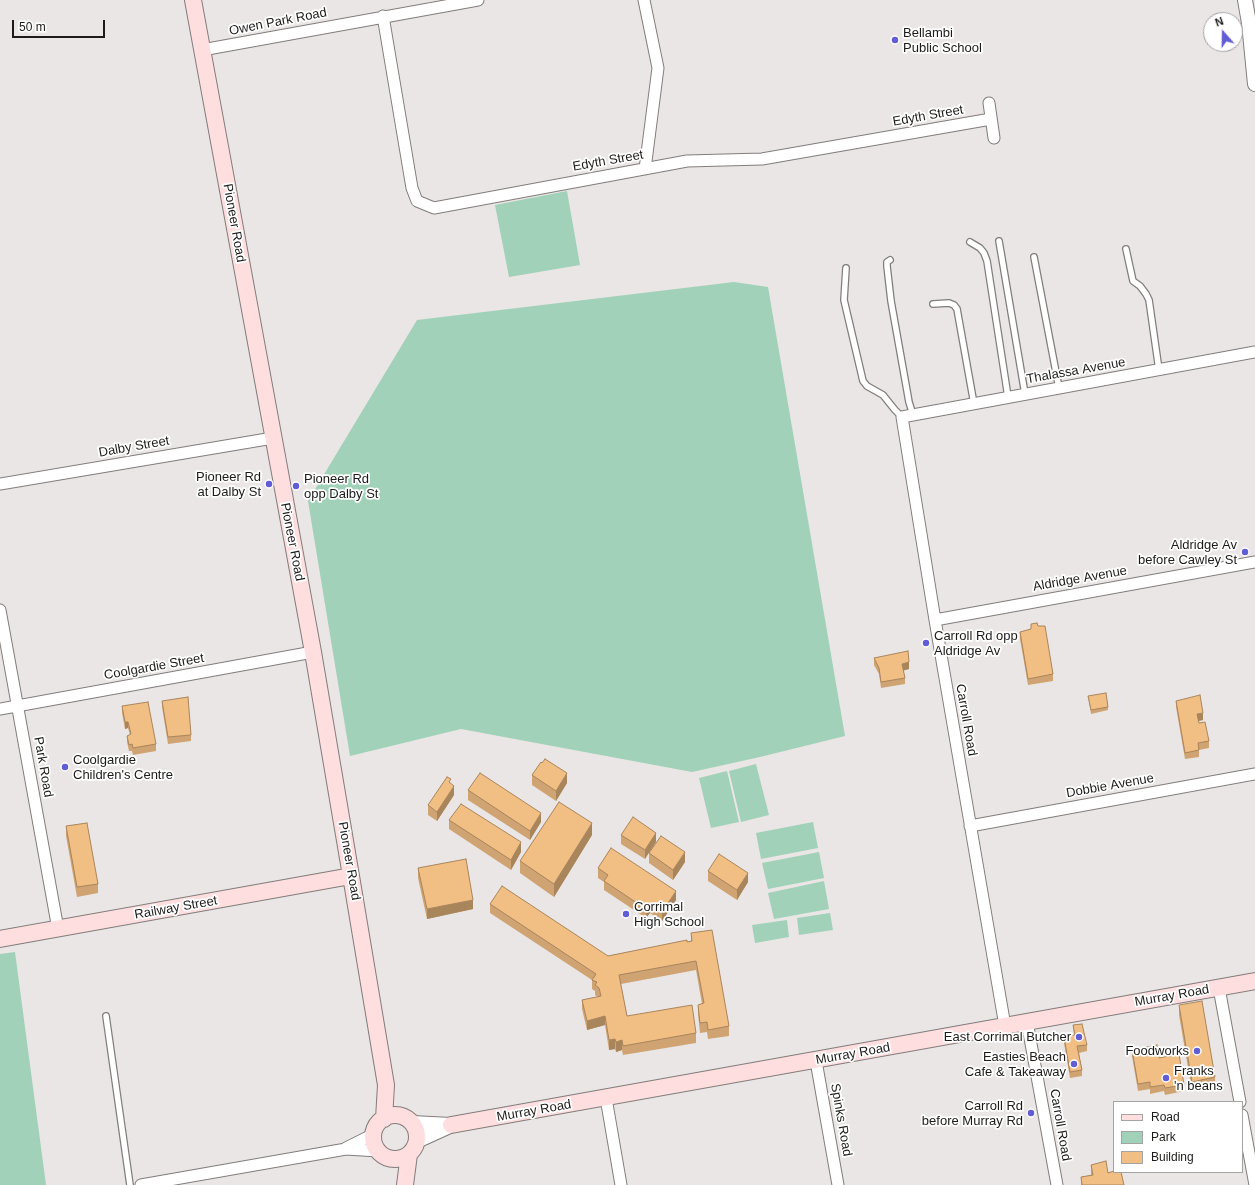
<!DOCTYPE html>
<html>
<head>
<meta charset="utf-8">
<style>
	body { margin:0 }
	#map { position:relative; width:1255px; height:1185px; overflow:hidden; background:#eae6e5; font-family:Helvetica,sans-serif }
	canvas { display:block }
	.legend { position:absolute; left:1113px; top:1101px; width:130px; height:72px; box-sizing:border-box; background:#fff; border:1px solid #a4a4a3; margin:0; padding:5px 7px; list-style:none; font-size:12px; color:#1c1b1a }
	.legend li { display:flex; align-items:center; gap:8px; height:20px }
	.legend b { width:20px; border:1px solid #a4a4a3 }
	.north { position:absolute; left:1203px; top:12px; width:40px; height:40px; box-sizing:border-box; background:#fff; border:1px solid #a4a4a3; border-radius:50%; rotate:340deg; font-size:11px; font-weight:700; line-height:16px; text-align:center; color:#1c1b1a }
	.north::after { content:''; display:block; margin:auto; width:14px; height:18px; background:#605dd5; clip-path:polygon(50% 0,100% 100%,50% 72%,0 100%) }
	.scale { position:absolute; left:12px; top:20px; width:93px; height:18px; box-sizing:border-box; border:2px solid #1c1b1a; border-top:0; padding-left:5px; font-size:12px; line-height:14px; white-space:nowrap; color:#1c1b1a; -webkit-text-stroke:3px #fff; paint-order:stroke }
</style>
</head>
<body>
<div id="map">
<canvas width="1255" height="1185"></canvas>
<ul class="legend">
<li><b style="height:5px;background:#fededf"></b>Road</li>
<li><b style="height:11px;background:#a1d1b8"></b>Park</li>
<li><b style="height:11px;background:#f1be84"></b>Building</li>
</ul>
<div class="north">N</div>
<div class="scale">50 m</div>
</div>
<script>
const ctx = document.querySelector('canvas').getContext('2d');
ctx.lineJoin = 'round';
function paint(path, color) {
  ctx.fillStyle = color;
  ctx.fill(path, 'evenodd');
}
function shape(rows) {
  const path = new Path2D();
  for (const r of rows) {
    if (r.length === 3) {
      path.moveTo(r[0] + r[2], r[1]);
      path.arc(r[0], r[1], r[2], 0, 2 * Math.PI);
      continue;
    }
    path.moveTo(r[0], r[1]);
    for (let i = 2; i < r.length; i += 2) path.lineTo(r[i], r[i + 1]);
  }
  return path;
}
function trace(path, color, width, dash) {
  ctx.strokeStyle = color;
  ctx.lineWidth = width;
  ctx.lineCap = dash ? 'butt' : 'round';
  ctx.setLineDash(dash || []);
  ctx.stroke(path);
}
function write(font, color, halo, rows, align = 'center') {
  ctx.font = font + ' Helvetica,sans-serif';
  ctx.lineWidth = 3.5;
  ctx.setLineDash([]);
  ctx.textBaseline = 'middle';
  ctx.strokeStyle = halo;
  ctx.fillStyle = color;
  for (const [text, x, y, turn = 0] of rows) {
    ctx.save();
    ctx.translate(x, y);
    ctx.rotate((+turn || 0) * Math.PI / 180);
    ctx.textAlign = isNaN(turn) ? turn : align;
    if (halo) ctx.strokeText(text, 0, 0);
    ctx.fillText(text, 0, 0);
    ctx.restore();
  }
}
const green = shape([
	[567,191,580,265,509,277,495,205],
	[734,282,768,287,845,736,760,757,692,772,461,729,350,756,308,501,417,320],
	[756,764,769,815,741,822,729,771],
	[727,771,739,822,711,828,699,778],
	[813,822,818,848,761,859,756,833],
	[819,852,824,878,768,889,762,863],
	[824,881,829,909,774,919,768,893],
	[830,913,833,930,799,935,797,918],
	[787,920,789,937,755,943,752,925],
	[15,952,46,1185,0,1185,0,954]
]);
const service = shape([
	[999,241,1025,394],
	[970,242,980,248,984,253,987,261,1008,397],
	[1126,249,1133,281,1140,286,1146,294,1149,300,1159,370],
	[1034,257,1059,388],
	[890,260,887,262,887,266,891,301,909,402,913,415],
	[846,268,844,300,863,381,867,386,883,395,895,410,902,417],
	[933,304,949,303,954,305,957,309,974,404],
	[106,1016,130,1185]
]);
const minor = shape([
	[644,0,658,68,645,169],
	[383,16,412,188,417,201,434,208,687,161,762,159,991,119],
	[202,50,478,0],
	[989,103,994,138],
	[0,484,273,438],
	[0,610,58,929],
	[935,620,1255,562],
	[0,709,313,652],
	[970,826,1255,774],
	[1219,988,1240,1102],
	[1027,1022,1057,1185],
	[1005,1026,935,620,902,417,1255,352],
	[816,1061,838,1185],
	[606,1098,621,1185],
	[1242,1115,1255,1185],
	[346,1148,374,1134],
	[141,1185,346,1149,378,1151]
]);
const tertiary = shape([
	[1245,0,1249,23,1255,84],
	[412,1123,451,1125],
	[417,1141,450,1126]
]);
const secondary = shape([
	[193,0,313,652,351,876,386,1085,384,1119],
	[0,939,351,876],
	[395,1137,22],
	[451,1125,1255,981],
	[405,1185,409,1154]
]);
const wall = shape([
	[1031,624,1053,674,1053,681,1028,685,1020,639,1020,632,1031,629],
	[874,658,909,669,903,670,905,678,905,684,881,688,879,674,874,665],
	[1088,696,1108,707,1108,710,1091,714],
	[162,701,191,735,191,741,168,744,162,707],
	[1176,701,1203,720,1199,721,1199,723,1209,741,1209,748,1199,750,1199,757,1185,759,1176,707],
	[122,706,156,744,156,751,133,755,132,751,129,751,127,742,127,736,130,735,128,728,125,729,122,713],
	[532,775,567,783,556,801,532,785],
	[468,790,541,822,530,840,468,800],
	[454,795,437,821,428,815,428,805],
	[449,820,521,852,511,870,449,829],
	[66,826,98,884,98,893,77,897,66,836],
	[656,833,645,859,621,844,621,835],
	[592,835,554,897,520,873,520,861],
	[649,853,685,862,673,880,649,863],
	[418,868,473,909,427,919,418,878],
	[598,868,676,900,662,921,650,913,646,918,604,890,604,882,598,878],
	[708,871,748,882,737,900,708,881],
	[490,904,608,956,691,941,691,933,729,1026,729,1036,708,1039,707,1032,700,1033,698,1014,698,1005,702,1004,696,970,621,984,627,1016,696,1033,696,1043,623,1055,622,1050,616,1052,615,1049,609,1050,605,1025,587,1030,582,1009,582,1000,598,997,595,995,595,991,592,989,592,980,490,913],
	[1179,1005,1215,1077,1215,1087,1192,1091,1179,1015],
	[1073,1025,1087,1045,1087,1051,1079,1053,1082,1070,1082,1076,1070,1078,1064,1043,1064,1037,1074,1035],
	[1132,1050,1159,1058,1184,1085,1184,1091,1165,1095,1164,1091,1150,1094,1150,1089,1138,1091,1132,1056],
	[1091,1165,1108,1173,1124,1185,1081,1185,1081,1177,1091,1175]
]);
const shadedWall = shape([
	[909,662,909,669,902,671,902,664],
	[1203,713,1203,720,1197,721,1197,714],
	[125,722,128,722,128,728,125,729],
	[567,773,567,783,556,801,556,791],
	[454,786,454,795,437,821,437,812],
	[541,813,541,822,530,840,530,831],
	[592,823,592,835,554,897,554,884],
	[656,833,656,842,645,859,645,850],
	[521,842,521,852,511,870,511,860],
	[685,852,685,862,673,880,673,870],
	[748,873,748,882,737,900,737,890],
	[676,891,676,900,662,921,662,912],
	[473,900,473,909,427,919,427,909],
	[650,903,650,913,646,918,646,909],
	[605,1016,605,1025,587,1030,587,1021],
	[615,1039,615,1049,609,1050,609,1040],
	[622,1040,622,1050,616,1052,616,1042]
]);
const building = shape([
	[1037,623,1038,626,1045,626,1053,674,1028,679,1020,632,1031,629,1031,624,1037,623],
	[908,651,909,662,902,664,905,678,881,682,879,668,874,658,908,651],
	[1106,693,1108,707,1091,710,1088,696,1106,693],
	[1200,695,1203,713,1197,714,1199,723,1205,722,1209,741,1198,743,1199,750,1185,753,1176,701,1200,695],
	[188,697,191,735,168,737,162,701,188,697],
	[148,702,156,744,133,748,132,744,129,745,127,736,131,734,128,722,125,722,122,706,148,702],
	[545,759,567,773,556,791,532,775,541,762,542,763,545,759],
	[480,773,541,813,530,831,468,790,480,773],
	[447,777,451,779,449,782,454,786,437,812,428,805,447,777],
	[559,802,592,823,554,884,520,861,559,802],
	[461,804,521,842,511,860,449,820,461,804],
	[633,817,656,833,645,850,621,835,633,817],
	[87,823,98,884,77,887,66,826,87,823],
	[661,836,685,852,673,870,649,853,661,836],
	[611,848,676,891,662,912,650,903,646,909,604,881,608,875,598,868,611,848],
	[719,854,748,873,737,890,708,871,719,854],
	[466,859,473,900,427,909,418,868,466,859],
	[502,886,608,956,687,940,687,942,692,941,691,933,712,930,729,1026,708,1030,707,1022,700,1023,698,1005,704,1003,696,961,619,975,627,1016,692,1005,696,1033,623,1046,622,1040,616,1042,615,1039,609,1040,605,1016,587,1021,582,1000,601,996,599,988,595,985,597,982,592,980,596,974,490,904,502,886],
	[1202,1001,1215,1077,1192,1082,1179,1005,1202,1001],
	[1082,1024,1087,1045,1077,1046,1082,1070,1070,1072,1064,1037,1075,1035,1073,1025,1082,1024],
	[1157,1045,1159,1058,1179,1054,1184,1085,1165,1088,1164,1085,1150,1087,1150,1082,1138,1084,1132,1050,1157,1045],
	[1106,1161,1108,1173,1114,1171,1114,1172,1121,1172,1124,1185,1082,1185,1081,1177,1093,1175,1091,1165,1106,1161]
]);
const markers = [
	[895,40,4,"#605dd5"],
	[269,484,4,"#605dd5"],
	[296,486,4,"#605dd5"],
	[1245,552,4,"#605dd5"],
	[926,643,4,"#605dd5"],
	[65,767,4,"#605dd5"],
	[626,914,4,"#605dd5"],
	[1079,1037,4,"#605dd5"],
	[1197,1051,4,"#605dd5"],
	[1074,1064,4,"#605dd5"],
	[1166,1078,4,"#605dd5"],
	[1031,1113,4,"#605dd5"]
];
const streetNames = [
	["Owen Park Road",278,22,-11],
	["Edyth Street",928,116,-10],
	["Edyth Street",608,161,-10],
	["Pioneer Road",234,223,80],
	["Thalassa Avenue",1076,371,-10],
	["Dalby Street",134,447,-10],
	["Pioneer Road",292,542,79],
	["Aldridge Avenue",1080,579,-10],
	["Coolgardie Street",154,667,-10],
	["Carroll Road",966,720,80],
	["Park Road",43,767,80],
	["Dobbie Avenue",1110,786,-10],
	["Pioneer Road",349,861,80],
	["Railway Street",176,908,-10],
	["Murray Road",1172,996,-10],
	["Murray Road",853,1054,-10],
	["Murray Road",534,1111,-10],
	["Spinks Road",841,1120,80],
	["Carroll Road",1060,1125,80]
];
const poiNames = [
	["Bellambi",903,33],
	["Public School",903,48],
	["Pioneer Rd",261,477,"right"],
	["at Dalby St",261,492,"right"],
	["Pioneer Rd",304,479],
	["opp Dalby St",304,494],
	["Aldridge Av",1237,545,"right"],
	["before Cawley St",1237,560,"right"],
	["Carroll Rd opp",934,636],
	["Aldridge Av",934,651],
	["Coolgardie",73,760],
	["Children's Centre",73,775],
	["Corrimal",634,907],
	["High School",634,922],
	["East Corrimal Butcher",1071,1037,"right"],
	["Foodworks",1189,1051,"right"],
	["Easties Beach",1066,1057,"right"],
	["Cafe & Takeaway",1066,1072,"right"],
	["Franks",1174,1071],
	["'n beans",1174,1086],
	["Carroll Rd",1023,1106,"right"],
	["before Murray Rd",1023,1121,"right"]
];
paint(green, '#a1d1b8');
trace(service, '#817d7b', 8);
trace(minor, '#817d7b', 13);
trace(tertiary, '#817d7b', 16);
trace(secondary, '#817d7b', 18);
trace(service, '#fff', 5.5);
trace(minor, '#fff', 11);
trace(tertiary, '#fff', 14);
trace(secondary, '#fededf', 16);
paint(wall, '#cfa372');
paint(shadedWall, '#a9855c');
paint(building, '#f1be84');
trace(building, '#a9855c', 1);
for (const [x, y, r, color] of markers) {
  const dot = new Path2D();
  dot.arc(x, y, r, 0, 2 * Math.PI);
  ctx.fillStyle = color;
  ctx.fill(dot);
  trace(dot, '#fff', 1.5);
}
write('13px', '#1c1b1a', '#fff', streetNames);
write('13px', '#1c1b1a', '#fff', poiNames, 'left');
</script>
</body>
</html>
